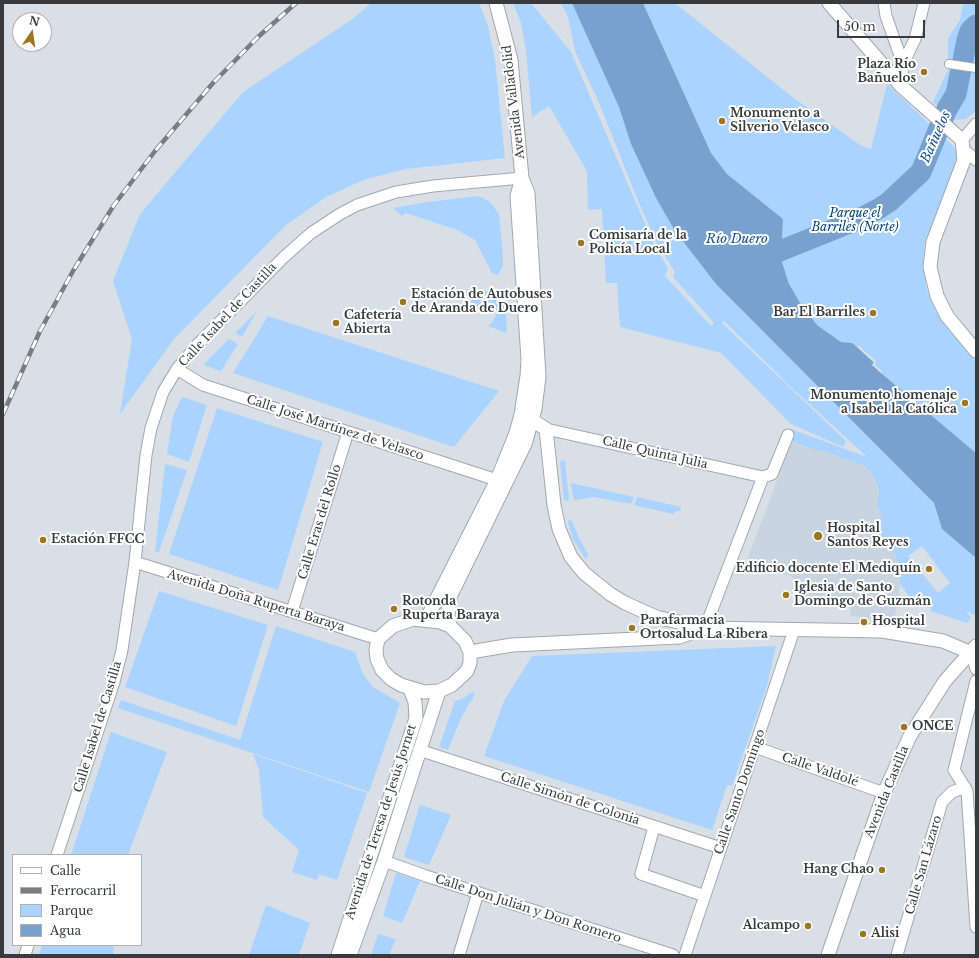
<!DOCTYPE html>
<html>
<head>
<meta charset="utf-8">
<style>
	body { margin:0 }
	#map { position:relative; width:979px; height:958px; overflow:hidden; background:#d9dfe7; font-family:"Libre Baskerville",serif }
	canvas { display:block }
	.frame { position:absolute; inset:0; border:4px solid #383a3d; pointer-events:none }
	.legend { position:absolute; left:12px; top:854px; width:130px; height:92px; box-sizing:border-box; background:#fff; border:1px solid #afb0b1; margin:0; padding:5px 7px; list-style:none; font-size:12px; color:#383a3d }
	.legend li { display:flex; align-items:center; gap:8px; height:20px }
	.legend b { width:20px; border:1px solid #afb0b1 }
	.north { position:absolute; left:12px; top:12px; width:40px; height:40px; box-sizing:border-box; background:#fff; border:1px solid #afb0b1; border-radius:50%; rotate:13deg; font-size:11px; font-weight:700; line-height:16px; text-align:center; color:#383a3d }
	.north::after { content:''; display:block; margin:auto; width:14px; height:18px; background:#9c7622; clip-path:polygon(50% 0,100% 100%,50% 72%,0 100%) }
	.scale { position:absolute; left:837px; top:20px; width:88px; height:18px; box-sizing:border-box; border:2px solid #383a3d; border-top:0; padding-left:5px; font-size:12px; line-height:14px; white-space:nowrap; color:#383a3d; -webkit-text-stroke:3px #fff; paint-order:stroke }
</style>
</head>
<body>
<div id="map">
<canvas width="979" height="958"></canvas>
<div class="frame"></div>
<ul class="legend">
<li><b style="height:5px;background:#fff"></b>Calle</li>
<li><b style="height:5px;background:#797c81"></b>Ferrocarril</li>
<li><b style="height:11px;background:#aad3ff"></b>Parque</li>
<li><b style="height:11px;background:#78a2cd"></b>Agua</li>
</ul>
<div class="north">N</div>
<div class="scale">50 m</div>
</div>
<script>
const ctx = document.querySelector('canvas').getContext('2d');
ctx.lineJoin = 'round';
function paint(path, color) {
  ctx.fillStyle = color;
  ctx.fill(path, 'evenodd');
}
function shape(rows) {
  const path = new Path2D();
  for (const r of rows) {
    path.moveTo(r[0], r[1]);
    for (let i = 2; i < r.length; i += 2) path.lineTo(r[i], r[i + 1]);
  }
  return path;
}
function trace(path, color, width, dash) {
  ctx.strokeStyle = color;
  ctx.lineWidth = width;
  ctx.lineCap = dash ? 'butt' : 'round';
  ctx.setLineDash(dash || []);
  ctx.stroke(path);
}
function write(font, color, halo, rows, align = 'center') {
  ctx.font = font + ' "Libre Baskerville",serif';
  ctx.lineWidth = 4;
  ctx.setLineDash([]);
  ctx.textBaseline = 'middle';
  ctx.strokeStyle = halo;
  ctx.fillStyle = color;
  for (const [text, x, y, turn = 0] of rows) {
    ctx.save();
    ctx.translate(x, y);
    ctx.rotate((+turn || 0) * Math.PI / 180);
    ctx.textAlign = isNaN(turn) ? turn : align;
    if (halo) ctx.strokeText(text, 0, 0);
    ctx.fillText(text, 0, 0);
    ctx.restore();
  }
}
const built = shape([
	[792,441,817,451,822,450,859,464,865,466,873,475,879,489,877,506,883,515,873,522,886,543,892,548,899,565,901,579,894,620,850,616,851,600,798,596,799,584,790,575,742,573]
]);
const green = shape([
	[371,3,479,3,488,26,495,60,505,158,406,169,366,179,326,197,286,225,174,339,120,414,132,339,113,281,140,214,243,92,351,20],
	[513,3,531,3,571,52,655,247,668,268,665,276,711,326,714,323,673,277,675,272,656,241,636,196,600,105,575,51,568,17,561,3,572,3,619,107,631,144,656,198,675,231,716,284,934,503,942,529,976,558,976,616,966,611,971,618,967,623,931,611,931,608,912,600,900,584,899,565,892,548,886,543,873,522,883,515,877,506,879,489,873,475,865,466,859,464,822,450,817,451,792,441,791,429,867,457,792,388,724,321,722,323,846,441,843,447,791,424,721,353,620,327,617,283,606,283,602,209,588,210,587,171,549,106,532,117,526,51,521,23],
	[922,546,950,583,938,593,908,556],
	[643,3,675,3,791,96,860,145,871,149,887,84,956,149,957,160,925,241,923,266,927,291,936,312,976,361,976,453,881,373,851,343,841,342,817,325,802,306,789,284,781,259,783,219,727,174,711,153],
	[965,3,976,3,976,107,975,112,966,119,954,120,933,102,948,70,948,38,960,20,962,8],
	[479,196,490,202,499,214,503,255,503,265,498,275,492,273,475,240,457,230,406,213,402,216,393,208,428,202],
	[485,291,505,295,507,333,488,326,492,322,496,315,495,307,491,303,485,300,477,307,471,307,472,296],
	[257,311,242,337,235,333],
	[268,316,499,391,454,447,233,373],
	[229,339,238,344,221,371,203,365],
	[182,397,207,405,189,462,167,454,173,416],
	[217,408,323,442,278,590,169,554],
	[563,460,565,461,569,499,567,501,564,500,560,462],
	[165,464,187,470,159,552,155,552],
	[571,483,634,497,631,504,594,497,575,500,573,498],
	[637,497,681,507,680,511,677,511,673,514,634,505],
	[569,520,572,521,579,538,588,555,587,558,585,558,573,539,568,522],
	[159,591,268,625,236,726,125,687],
	[276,626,355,652,363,674,373,687,400,703,369,792,118,708,121,700,240,740],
	[776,646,767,686,732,786,727,785,712,830,484,756,504,701,532,656],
	[472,692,475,694,461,718,448,750,439,747,455,701,462,699],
	[111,732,167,752,128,855,71,855],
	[253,754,367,793,337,880,319,874,317,880,292,872,299,850,263,817,259,770],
	[420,805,451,815,429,865,404,857],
	[396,873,420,881,402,923,383,916],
	[266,905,310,923,299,955,249,955],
	[378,934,396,939,389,955,371,955],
	[42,945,110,945,114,947,113,955,39,955]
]);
const water = shape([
	[572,3,643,3,711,153,727,174,783,219,781,259,789,284,802,306,817,325,841,342,852,343,857,347,874,363,873,365,881,373,976,453,976,558,942,529,934,503,716,284,675,231,656,198,631,144,619,107]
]);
const pier = shape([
	[858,345,876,361,875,365,882,371,881,373,872,365,874,362,857,347]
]);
const river = shape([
	[755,261,857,220,878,209,889,202,921,172,947,109,956,94,967,40,970,31,976,25]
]);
const pedestrian = shape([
	[949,64,976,68]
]);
const minor = shape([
	[884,3,886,16,903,64,901,86],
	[903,64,915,39,924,3],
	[962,140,976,124],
	[964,150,976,160],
	[177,369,203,385,497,480],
	[546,429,763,477],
	[135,562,378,639],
	[292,611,348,432],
	[705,628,763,477,772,474,788,435],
	[971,652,976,669],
	[976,681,954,770,967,791,976,927],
	[755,747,884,793],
	[419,750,721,848],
	[654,827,641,874,705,896],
	[57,855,114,682,122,650,135,562,146,455,151,428,163,392,177,369,198,344,284,257,311,233,340,214,357,205,396,192,433,186,522,178],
	[384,861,426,876,673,955],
	[25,955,28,945],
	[459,955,478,893],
	[685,955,794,630],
	[897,955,942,802,952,792,965,787]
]);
const tertiary = shape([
	[829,3,901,86,962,140,964,160,933,242,930,267,937,296,947,316,976,351],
	[532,420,546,429,554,505,559,529,571,557,584,573,610,594,625,603,656,617,705,628],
	[413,619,440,622,450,626,465,641,470,652,470,663,467,671,452,685,439,691,424,692,401,685,391,679,382,670,377,659,376,650,378,639,393,626,413,619],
	[426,620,497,480,516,433,521,415,527,376,528,359,517,196,522,178],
	[450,626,448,616,450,597,525,444,535,409,539,377,528,193,522,178,511,60,496,3],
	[470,652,512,645,679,637,705,628,882,631,943,641,976,655],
	[338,955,416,718,415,702,410,689],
	[350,955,384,861,439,691],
	[828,955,884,793,910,736,945,681,976,646]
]);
const rail = shape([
	[3,414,40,331,73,271,114,205,155,151,213,83,258,37,296,3]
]);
const markers = [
	[924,72,4,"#9c7622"],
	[722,121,4,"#9c7622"],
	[581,243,4,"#9c7622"],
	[403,302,4,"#9c7622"],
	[873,313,4,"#9c7622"],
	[336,323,4,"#9c7622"],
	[965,403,4,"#9c7622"],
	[818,536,5,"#9c7622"],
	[43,540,4,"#9c7622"],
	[929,569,4,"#9c7622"],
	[786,595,4,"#9c7622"],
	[394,609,4,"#9c7622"],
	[864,622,4,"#9c7622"],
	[632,628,4,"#9c7622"],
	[904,727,4,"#9c7622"],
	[882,870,4,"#9c7622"],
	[808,926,4,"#9c7622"],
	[863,934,4,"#9c7622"]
];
const poiNames = [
	["Plaza Río",916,65,"right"],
	["Bañuelos",916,79,"right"],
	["Monumento a",730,114],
	["Silverio Velasco",730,128],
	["Comisaría de la",589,236],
	["Policía Local",589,250],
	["Estación de Autobuses",411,295],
	["de Aranda de Duero",411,309],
	["Bar El Barriles",865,313,"right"],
	["Cafetería",344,316],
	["Abierta",344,330],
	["Monumento homenaje",957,396,"right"],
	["a Isabel la Católica",957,410,"right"],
	["Hospital",827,529],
	["Santos Reyes",827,543],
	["Estación FFCC",51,540],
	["Edificio docente El Mediquín",921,569,"right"],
	["Iglesia de Santo",794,588],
	["Domingo de Guzmán",794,602],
	["Rotonda",402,602],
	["Ruperta Baraya",402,616],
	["Parafarmacia",640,621],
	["Ortosalud La Ribera",640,635],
	["Hospital",872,622],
	["ONCE",912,727],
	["Hang Chao",874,870,"right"],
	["Alcampo",800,926,"right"],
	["Alisi",871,934]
];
const streetNames = [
	["Avenida Valladolid",514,102,-97],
	["Calle Isabel de Castilla",228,315,-47],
	["Calle José Martínez de Velasco",335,428,18],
	["Calle Quinta Julia",655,453,13],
	["Calle Eras del Rollo",320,522,-73],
	["Avenida Doña Ruperta Baraya",256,601,17],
	["Calle Isabel de Castilla",98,727,-73],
	["Calle Valdolé",820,770,19],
	["Calle Santo Domingo",740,792,-71],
	["Avenida Castilla",887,792,-68],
	["Calle Simón de Colonia",570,799,18],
	["Avenida de Teresa de Jesús Jornet",381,822,-72],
	["Calle San Lázaro",924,865,-74],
	["Calle Don Julián y Don Romero",528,909,18]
];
const parkNames = [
	["Parque el",855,214],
	["Barriles (Norte)",855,228]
];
const waterNames = [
	["Bañuelos",936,137,-66],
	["Río Duero",737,239]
];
paint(built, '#c9d4e1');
paint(green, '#aad3ff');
paint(water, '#78a2cd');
paint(pier, '#d9dfe7');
trace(river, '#78a2cd', 21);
trace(pedestrian, '#a1a8ae', 10);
trace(minor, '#a1a8ae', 13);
trace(tertiary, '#a1a8ae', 15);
trace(pedestrian, '#fff', 8);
trace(minor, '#fff', 11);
trace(tertiary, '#fff', 13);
trace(rail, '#797c81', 4.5);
trace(rail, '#fff', 3, [9]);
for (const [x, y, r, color] of markers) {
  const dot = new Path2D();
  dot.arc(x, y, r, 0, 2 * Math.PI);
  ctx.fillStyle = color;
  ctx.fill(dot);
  trace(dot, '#fff', 1.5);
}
write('bold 12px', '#383a3d', '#fff', poiNames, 'left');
write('12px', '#383a3d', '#fff', streetNames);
write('italic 12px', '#004177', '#fff', parkNames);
write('italic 13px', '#155188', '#fff', waterNames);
</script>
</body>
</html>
